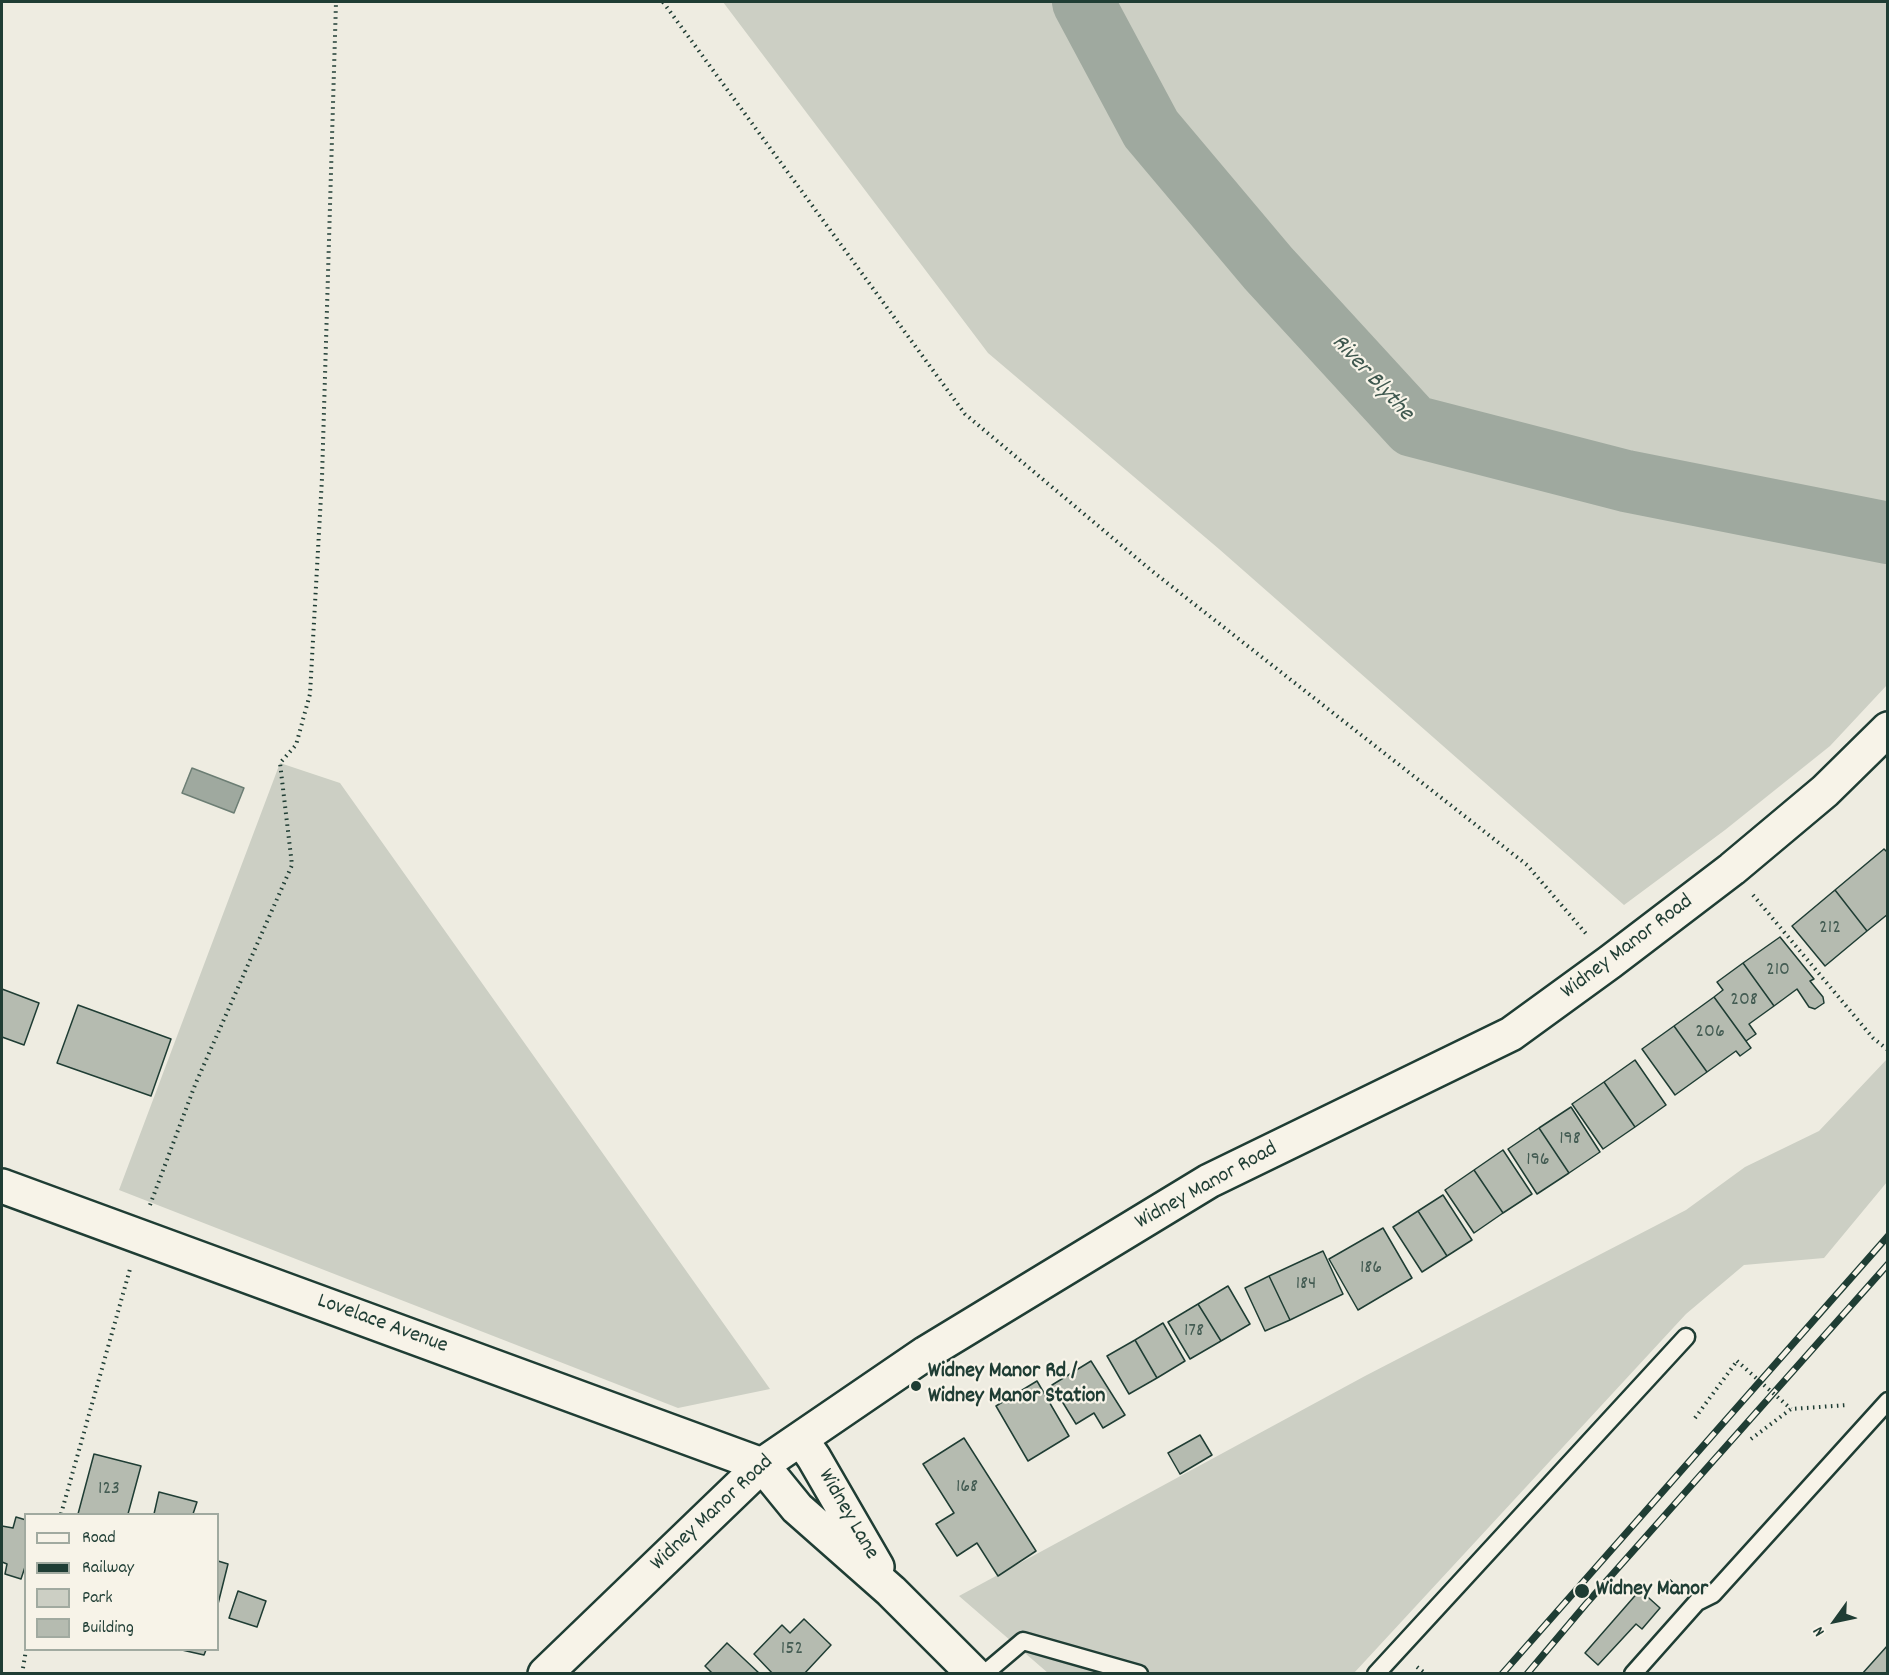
<!DOCTYPE html>
<html>
<head>
<meta charset="utf-8">
<style>
	body { margin:0 }
	#map { position:relative; width:1889px; height:1675px; overflow:hidden; background:#eeece1; font-family:Dekko,sans-serif }
	canvas { display:block }
	.frame { position:absolute; inset:0; border:3px solid #1f3d34; pointer-events:none }
	.legend { position:absolute; left:24px; top:1513px; width:195px; height:138px; box-sizing:border-box; background:#f7f3e8; border:2px solid #a1aaa0; margin:0; padding:8px 10px; list-style:none; font-size:18px; color:#1f3d34 }
	.legend li { display:flex; align-items:center; gap:12px; height:30px }
	.legend b { width:30px; border:2px solid #a1aaa0 }
	.north { position:absolute; left:1805px; top:1591px; width:60px; height:60px; -webkit-text-stroke:4px #f7f3e8; paint-order:stroke; rotate:237deg; font-size:16px; font-weight:700; line-height:24px; text-align:center; color:#1f3d34 }
	.north::after { content:''; display:block; margin:auto; width:21px; height:27px; background:#1f3d34; clip-path:polygon(50% 0,100% 100%,50% 72%,0 100%) }
</style>
</head>
<body>
<div id="map">
<canvas width="1889" height="1675"></canvas>
<div class="frame"></div>
<ul class="legend">
<li><b style="height:8px;background:#f7f3e8"></b>Road</li>
<li><b style="height:8px;background:#1f3d34"></b>Railway</li>
<li><b style="height:16px;background:#cccfc4"></b>Park</li>
<li><b style="height:16px;background:#b5bbb0"></b>Building</li>
</ul>
<div class="north">N</div>
</div>
<script>
const ctx = document.querySelector('canvas').getContext('2d');
ctx.lineJoin = 'round';
function paint(path, color) {
  ctx.fillStyle = color;
  ctx.fill(path, 'evenodd');
}
function shape(rows) {
  const path = new Path2D();
  for (const r of rows) {
    path.moveTo(r[0], r[1]);
    for (let i = 2; i < r.length; i += 2) path.lineTo(r[i], r[i + 1]);
  }
  return path;
}
function trace(path, color, width, dash) {
  ctx.strokeStyle = color;
  ctx.lineWidth = width;
  ctx.lineCap = dash ? 'butt' : 'round';
  ctx.setLineDash(dash || []);
  ctx.stroke(path);
}
function write(font, color, halo, rows, align = 'center') {
  ctx.font = font + ' Dekko,sans-serif';
  ctx.lineWidth = 4.5;
  ctx.setLineDash([]);
  ctx.textBaseline = 'middle';
  ctx.strokeStyle = halo;
  ctx.fillStyle = color;
  for (const [text, x, y, turn = 0] of rows) {
    ctx.save();
    ctx.translate(x, y);
    ctx.rotate((+turn || 0) * Math.PI / 180);
    ctx.textAlign = isNaN(turn) ? turn : align;
    if (halo) ctx.strokeText(text, 0, 0);
    ctx.fillText(text, 0, 0);
    ctx.restore();
  }
}
const green = shape([
	[723,2,1887,2,1887,685,1830,746,1725,830,1624,905,1219,549,988,353],
	[280,763,340,783,770,1389,678,1408,119,1190],
	[1887,1059,1887,1182,1824,1258,1744,1265,1686,1314,1354,1673,1048,1673,959,1596,1365,1376,1686,1210,1745,1167,1819,1131]
]);
const water = shape([
	[192,768,244,788,234,813,182,793,192,768]
]);
const river = shape([
	[1083,2,1151,129,1268,268,1413,426,1626,481,1888,533]
]);
const building = shape([
	[1884,849,1888,853,1888,914,1867,931,1835,890,1884,849],
	[1835,890,1867,931,1825,966,1792,926,1835,890],
	[1780,937,1814,979,1810,981,1823,997,1824,1003,1815,1009,1809,1007,1797,989,1774,1006,1743,963,1780,937],
	[1743,963,1774,1006,1749,1024,1756,1034,1746,1041,1714,997,1723,990,1717,982,1743,963],
	[2,989,39,1003,24,1045,2,1037,2,989],
	[1714,997,1751,1048,1740,1056,1736,1051,1707,1072,1674,1026,1714,997],
	[78,1005,171,1039,151,1096,57,1063,78,1005],
	[1674,1026,1707,1072,1675,1095,1642,1049,1674,1026],
	[1635,1060,1666,1105,1635,1127,1604,1082,1635,1060],
	[1604,1082,1635,1127,1603,1149,1572,1104,1604,1082],
	[1571,1107,1600,1152,1569,1173,1539,1128,1571,1107],
	[1539,1128,1569,1173,1537,1194,1508,1149,1539,1128],
	[1503,1150,1532,1194,1503,1213,1474,1170,1503,1150],
	[1474,1170,1503,1213,1474,1233,1445,1190,1474,1170],
	[1443,1195,1472,1240,1447,1256,1418,1211,1443,1195],
	[1418,1211,1447,1256,1422,1272,1393,1227,1418,1211],
	[1383,1228,1412,1278,1358,1310,1329,1259,1383,1228],
	[1323,1251,1343,1294,1290,1320,1269,1276,1323,1251],
	[1269,1276,1290,1320,1265,1331,1245,1288,1269,1276],
	[1228,1286,1250,1324,1221,1341,1198,1304,1228,1286],
	[1198,1304,1221,1341,1190,1359,1168,1322,1198,1304],
	[1163,1323,1185,1361,1157,1378,1135,1340,1163,1323],
	[1135,1340,1157,1378,1129,1394,1107,1356,1135,1340],
	[1091,1361,1125,1415,1103,1428,1094,1413,1076,1424,1052,1385,1091,1361],
	[1037,1381,1069,1436,1028,1461,996,1406,1037,1381],
	[1200,1435,1212,1455,1180,1474,1168,1453,1200,1435],
	[964,1438,1036,1551,998,1576,977,1543,957,1556,936,1524,954,1513,923,1464,964,1438],
	[94,1454,141,1466,128,1514,78,1514,94,1454],
	[159,1492,197,1502,193,1514,154,1514,159,1492],
	[16,1517,26,1520,26,1564,21,1579,5,1574,7,1564,2,1562,2,1526,13,1528,16,1517],
	[218,1561,228,1564,218,1604,218,1561],
	[1640,1590,1660,1608,1642,1629,1636,1624,1598,1665,1585,1653,1640,1590],
	[238,1591,266,1601,257,1627,229,1618,238,1591],
	[804,1619,831,1645,804,1674,773,1674,754,1654,782,1625,790,1633,804,1619],
	[727,1643,760,1674,713,1674,705,1666,727,1643],
	[1888,1645,1888,1674,1862,1674,1888,1645],
	[182,1650,206,1650,204,1655,182,1650]
]);
const path = shape([
	[663,2,965,414,1152,571,1527,865,1588,936],
	[1753,895,1873,1038,1888,1050],
	[150,1205,195,1085,292,865,280,763,296,745,310,694,322,478,336,2],
	[1695,1418,1737,1361],
	[1751,1439,1791,1409,1848,1405],
	[61,1514,130,1269],
	[1659,1595,1673,1579],
	[1417,1667,1426,1674],
	[22,1674,26,1650]
]);
const service = shape([
	[984,1674,1023,1641,1139,1674],
	[1376,1674,1686,1337],
	[1633,1674,1697,1602,1713,1594,1888,1401]
]);
const minor = shape([
	[2,1186,762,1465]
]);
const tertiary = shape([
	[801,1439,814,1458,877,1567],
	[762,1465,797,1508,891,1591,974,1674],
	[545,1674,762,1465,926,1353,1209,1181,1511,1034,1610,962,1732,869,1825,791,1888,729]
]);
const rail = shape([
	[1502,1674,1888,1236],
	[1527,1674,1586,1604,1888,1264]
]);
const pathBridge = shape([
	[1737,1361,1791,1409]
]);
const markers = [
	[916,1386,6,"#1f3d34"],
	[1582,1591,8,"#1f3d34"]
];
const numberNames = [
	["212",1830,929],
	["210",1778,971],
	["208",1744,1001],
	["206",1710,1033],
	["198",1570,1140],
	["196",1538,1161],
	["186",1371,1269],
	["184",1306,1285],
	["178",1194,1332],
	["168",967,1488],
	["123",109,1490],
	["152",792,1650]
];
const streetNames = [
	["Widney Manor Road",1628,948,-37],
	["Widney Manor Road",1207,1187,-29],
	["Lovelace Avenue",382,1325,20],
	["Widney Manor Road",713,1514,-43],
	["Widney Lane",847,1515,60]
];
const poiNames = [
	["Widney Manor Rd /",928,1373],
	["Widney Manor Station",928,1398],
	["Widney Manor",1596,1591]
];
const waterNames = [
	["River Blythe",1371,379,47]
];
paint(green, '#cccfc4');
paint(water, '#9fa99f');
trace(water, '#6c7e74', 1.5);
trace(river, '#9fa99f', 62);
paint(building, '#b5bbb0');
trace(building, '#1f3d34', 1.5);
trace(service, '#1f3d34', 21);
trace(minor, '#1f3d34', 38);
trace(tertiary, '#1f3d34', 38);
trace(path, '#1f3d34', 4, [1.5, 4.5]);
trace(service, '#f7f3e8', 16);
trace(minor, '#f7f3e8', 33);
trace(tertiary, '#f7f3e8', 33);
trace(rail, '#1f3d34', 7);
trace(rail, '#f7f3e8', 4.5, [14]);
trace(pathBridge, '#1f3d34', 4, [1.5, 4.5]);
for (const [x, y, r, color] of markers) {
  const dot = new Path2D();
  dot.arc(x, y, r, 0, 2 * Math.PI);
  ctx.fillStyle = color;
  ctx.fill(dot);
  trace(dot, '#f7f3e8', 2);
}
write('20px', '#445c53', null, numberNames);
write('22px', '#1f3d34', '#f7f3e8', streetNames);
write('bold 22px', '#1f3d34', '#f7f3e8', poiNames, 'left');
write('italic 24px', '#3f584f', '#f7f3e8', waterNames);
</script>
</body>
</html>
